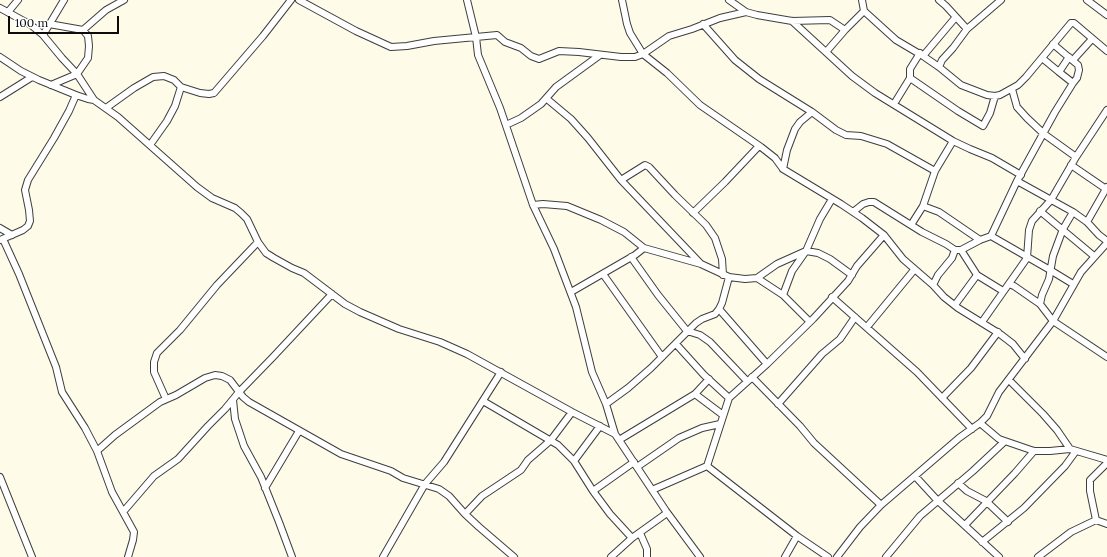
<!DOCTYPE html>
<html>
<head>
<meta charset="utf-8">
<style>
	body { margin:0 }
	#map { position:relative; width:1107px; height:557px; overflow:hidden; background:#fffbe9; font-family:Lora,serif }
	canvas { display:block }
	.scale { position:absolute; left:8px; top:16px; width:111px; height:18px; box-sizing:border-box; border:2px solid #0b0b0b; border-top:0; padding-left:5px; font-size:12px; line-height:14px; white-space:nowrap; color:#0b0b0b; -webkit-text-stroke:3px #fff; paint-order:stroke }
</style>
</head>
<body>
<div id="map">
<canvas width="1107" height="557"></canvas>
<div class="scale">100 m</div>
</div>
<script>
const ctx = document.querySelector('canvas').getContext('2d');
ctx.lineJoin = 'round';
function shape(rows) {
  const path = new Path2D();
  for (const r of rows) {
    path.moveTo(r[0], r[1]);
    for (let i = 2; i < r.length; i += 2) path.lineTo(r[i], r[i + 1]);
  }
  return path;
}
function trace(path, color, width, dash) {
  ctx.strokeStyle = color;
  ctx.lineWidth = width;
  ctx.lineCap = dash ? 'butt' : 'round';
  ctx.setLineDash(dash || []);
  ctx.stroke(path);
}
const minor = shape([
	[299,0,356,31,391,47,407,46,434,41,497,35,505,42,521,48,531,56,539,59,559,51,579,52,621,57,635,57,643,54,667,73,700,105,761,147,775,158,783,169,841,204,862,218,884,235,903,259,933,285,944,297,958,308,1000,334,1013,344,1025,359],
	[467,0,476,37,478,55,500,108,533,205,554,249,576,307,592,372,606,404,615,434],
	[622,0,627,24,630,33,643,54,669,36,692,29,720,18,746,12],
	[729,0,746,12,757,15,792,21,830,20,845,30,864,11],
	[862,0,864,11,896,40,923,56,939,67,961,85,987,95,995,96,1000,95,1018,85,1026,77,1071,23,1074,23,1107,51],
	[939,0,946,6,967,29,1001,0],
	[1087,0,1107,15],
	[0,8,31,25,43,35,62,58,77,74,94,100,118,117,197,187,212,198,235,208,241,213,247,219,258,242,266,253,274,258,292,268,304,273,345,304,360,312,399,329,440,342,467,354,572,412,615,434,666,511,700,557],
	[8,12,18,0],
	[792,21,852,76,875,93,953,141,970,149,992,158,1021,175],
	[49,24,83,30,88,36,89,46,88,58,77,74,51,85],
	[703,24,735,60,759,79,812,112,836,130,846,135,861,136,887,144,935,171],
	[83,30,106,10,124,0],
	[43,35,64,0],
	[1053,44,1078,65,1079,70,1077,78,1073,83],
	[826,52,845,30],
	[923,56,955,18],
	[0,57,21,71,39,80,76,95,88,99,94,100],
	[1042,58,1059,72],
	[1073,60,1092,39],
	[939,67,942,60,953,48,967,29],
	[910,78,958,111,983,126,990,113,995,96],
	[1012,89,1017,107,1027,118,1044,134,1076,157],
	[0,97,32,77],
	[547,99,571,119,588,138,621,180,701,264],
	[894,104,910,78,910,69,920,53],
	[106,108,134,88,153,77,164,76,174,80,181,87,200,93,209,94,214,93,263,36,291,0],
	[506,125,521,118,541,104,556,87,600,55],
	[150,145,167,121,175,106,181,87],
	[1071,165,1106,189],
	[783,169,787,150,795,129,800,122,812,112],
	[621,180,645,165,649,167,675,195,706,225,715,238,722,259,723,275],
	[1017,181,1073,212,1087,222,1099,235,1107,241],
	[533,205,543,204,567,206,601,220,624,232,644,248,701,264,729,277,745,279,757,278,777,264,806,251,818,253,830,259,852,275],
	[923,206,939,212,980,240],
	[1040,211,1094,256],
	[853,212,863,204,869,202,874,202,922,232,946,244,955,250,961,250,980,240,991,236,1017,181,1055,112,1073,83,1059,72,1069,57],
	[693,213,725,182,759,146],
	[1087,222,1107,187],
	[911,225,923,206,935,171,953,141],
	[0,228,12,235],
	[991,236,1050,270,1073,284],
	[3,239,19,274,56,367,62,392,85,428,97,451,112,492,134,532,133,540,128,557],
	[0,240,23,230,28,226,30,221,29,210,25,190,28,180,54,138,69,111,76,95],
	[961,250,977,275,1003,291],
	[631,257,658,295,687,331,700,335,710,342,747,381],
	[603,274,662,357],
	[757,278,783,295,810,322],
	[1009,284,1014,286,1040,304,1053,321,1107,357],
	[933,285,938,275,952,258,955,250],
	[571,292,635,255,644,248],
	[783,295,792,271,806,251,820,219,832,199],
	[832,297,917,372,972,429],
	[1040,304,1042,295,1049,279,1053,256,1063,229,1073,212],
	[955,305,977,275],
	[719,309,767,364],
	[982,322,1027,258,1029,230,1032,221,1051,200,1076,157,1107,110],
	[867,327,914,270],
	[676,344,704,375,729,398],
	[752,377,800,426,814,443,881,505],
	[1009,380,1043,414,1057,430,1070,449],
	[695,394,723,415],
	[942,398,971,368,998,332],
	[166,399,154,372,154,362,157,353,180,330,217,285,258,242],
	[233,400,235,419,244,446,261,477,279,522,292,557],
	[483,401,558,445,574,461,593,491,610,514,632,538],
	[606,404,628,388,651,368,696,323,702,319,715,314,719,309,722,303,729,277],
	[778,404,822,354,840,339,855,317],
	[980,423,999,439,1034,451,1050,451,1070,449,1107,460],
	[619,440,695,394,709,379],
	[97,451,115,435,160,402,176,395,205,378,215,375,222,376,230,380,243,397,249,402,341,454,391,471,403,478,439,489,449,496,465,514,479,527,514,557],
	[574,461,600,426],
	[707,466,729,398,767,364,813,319,848,281,857,266,884,235],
	[707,466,797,536,828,557],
	[637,467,679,438,702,428,720,424],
	[915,476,937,500,999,557],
	[0,477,32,557],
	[958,483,967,491,986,501,1008,522],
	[265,488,299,431],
	[652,490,707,466],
	[593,491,634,462],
	[123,512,154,476,178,459,208,426,225,409,239,392,273,357,332,294],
	[465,514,482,496,521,470,528,460,551,440,572,412],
	[1096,520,1090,491,1090,480,1107,463],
	[965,525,1015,473,1034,451],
	[640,533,647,549,647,557],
	[982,542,1024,508,1065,466,1076,451],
	[383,557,425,484,444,462,501,372],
	[611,557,632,538,667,513],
	[785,557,797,536],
	[837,557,860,527,881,505,959,438,980,423,987,416,999,392,1053,321,1081,272,1107,243],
	[886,557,920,516,973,471,1004,442],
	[1038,557,1071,532,1096,520,1107,524]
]);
trace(minor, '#3e3e3e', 8);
trace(minor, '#fff', 6);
</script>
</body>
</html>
